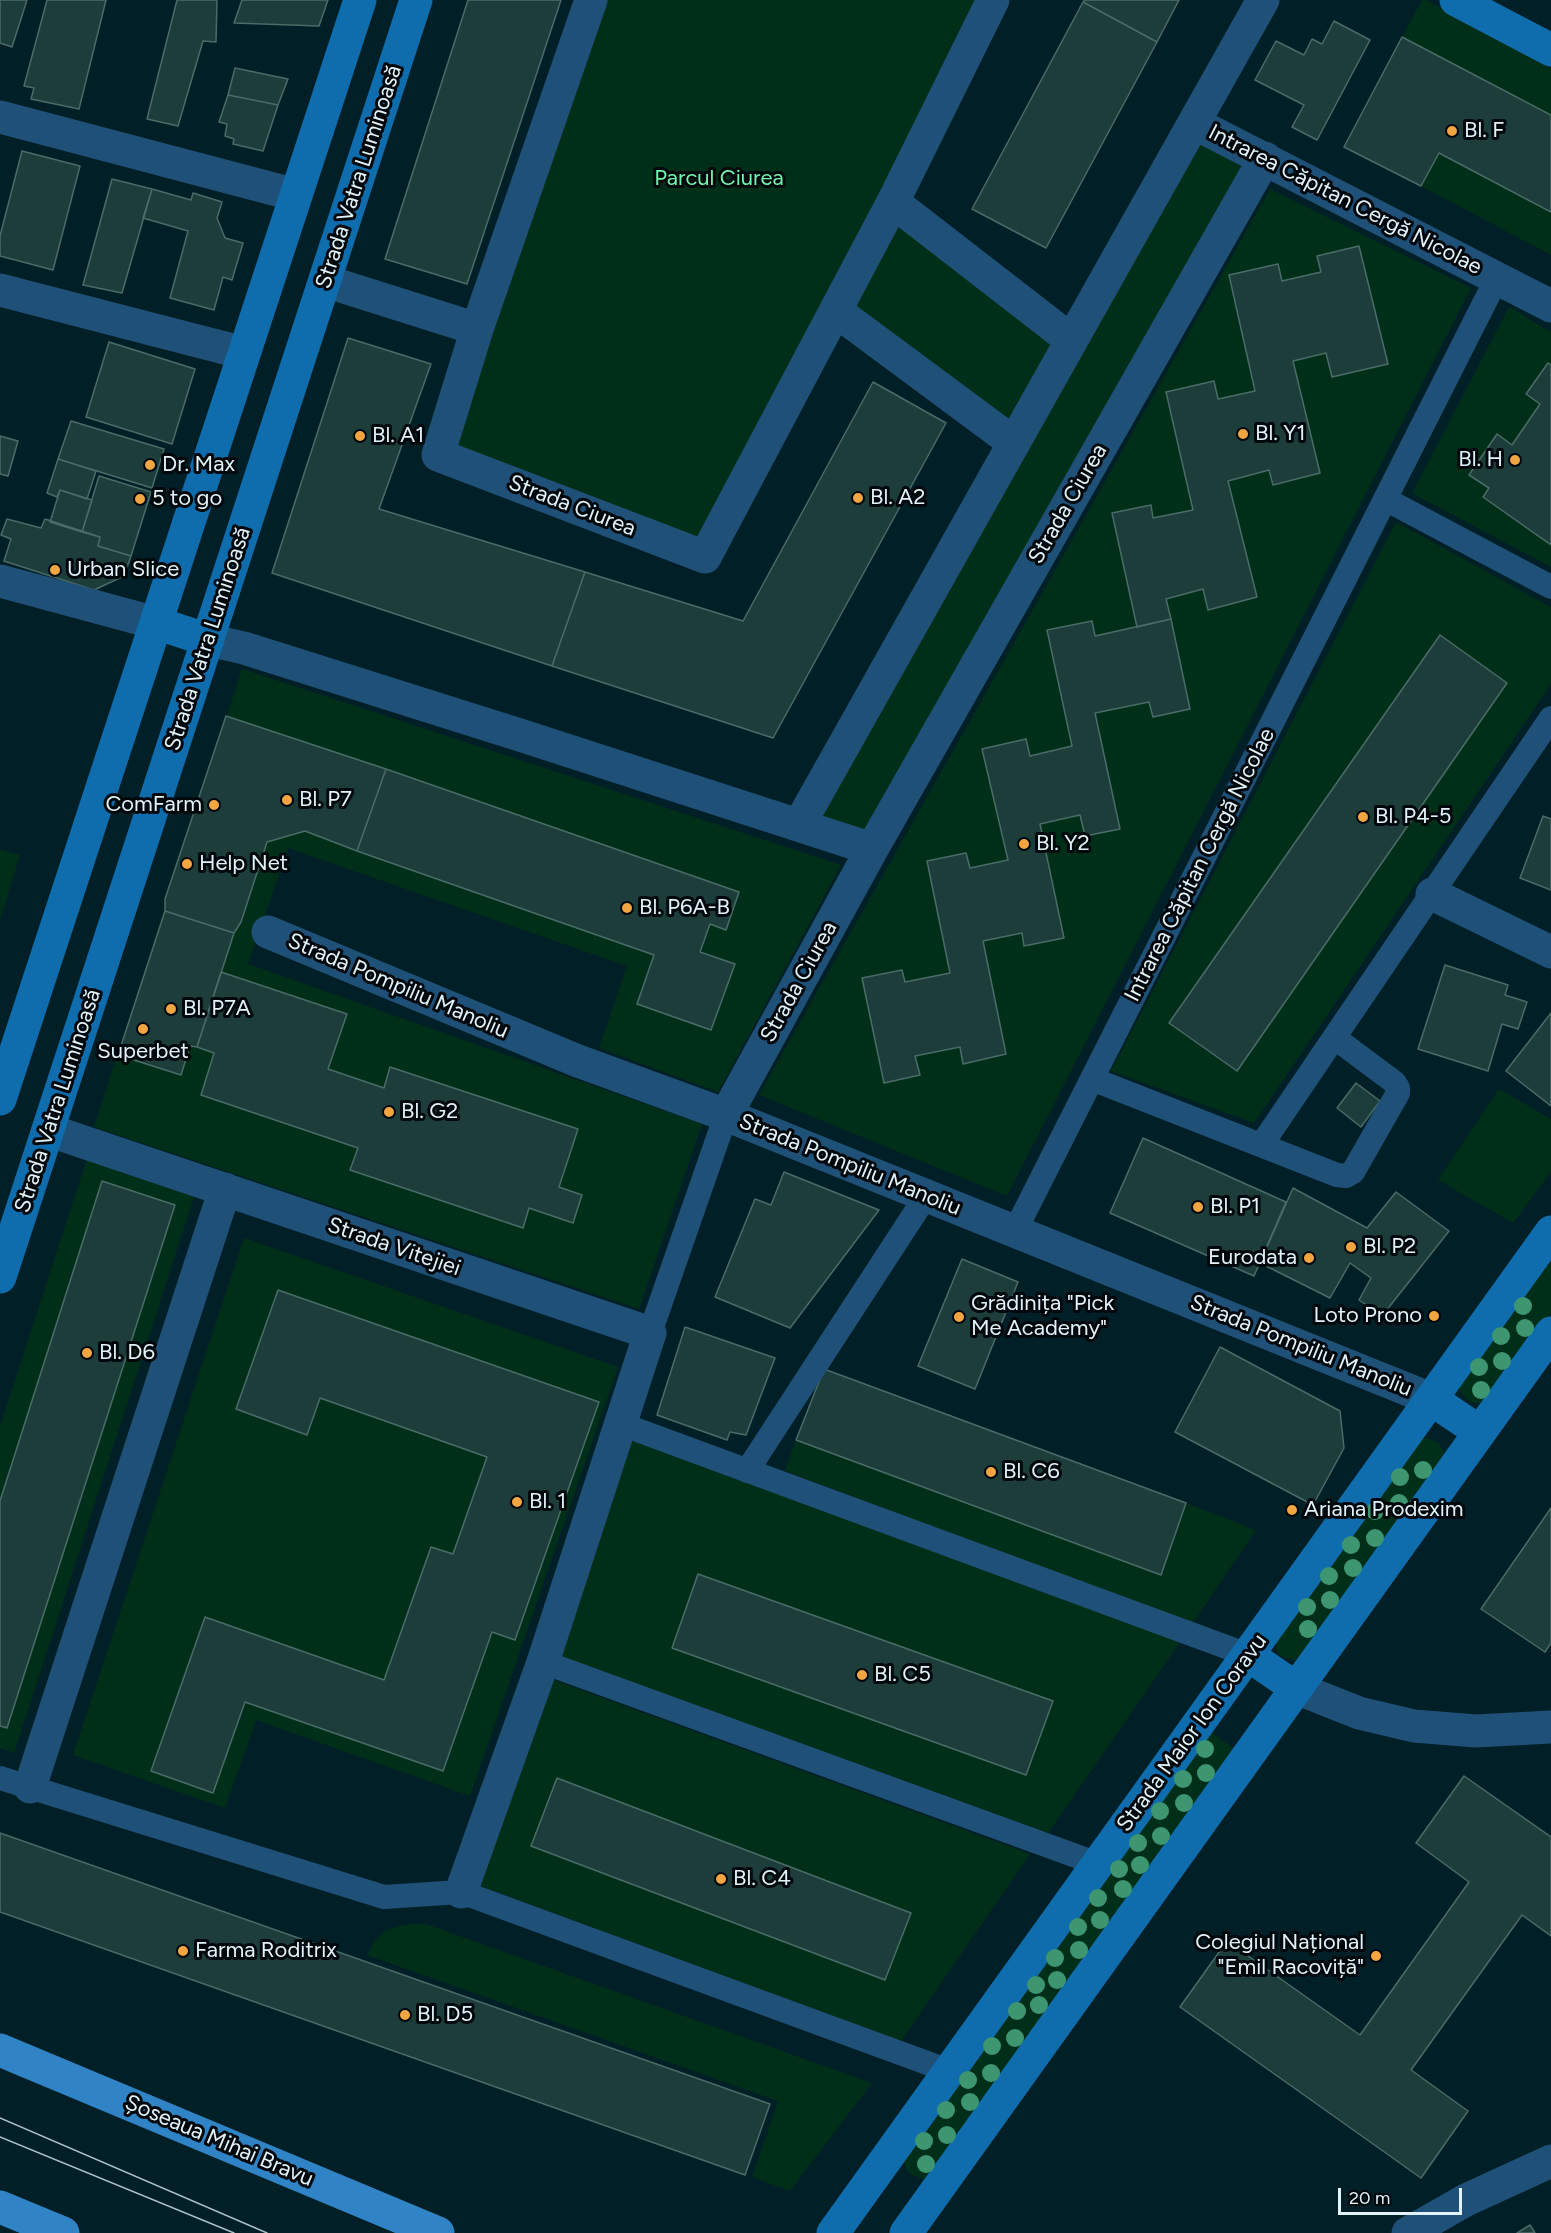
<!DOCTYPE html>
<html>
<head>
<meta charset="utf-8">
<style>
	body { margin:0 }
	#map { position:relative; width:1551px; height:2233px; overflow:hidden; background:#001f26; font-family:Figtree,sans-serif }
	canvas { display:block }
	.scale { position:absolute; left:1338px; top:2188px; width:124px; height:27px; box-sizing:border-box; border:3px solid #e1f3f8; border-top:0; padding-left:8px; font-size:18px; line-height:21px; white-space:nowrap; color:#e1f3f8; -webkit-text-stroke:4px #00070a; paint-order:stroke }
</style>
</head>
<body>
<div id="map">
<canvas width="1551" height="2233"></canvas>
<div class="scale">20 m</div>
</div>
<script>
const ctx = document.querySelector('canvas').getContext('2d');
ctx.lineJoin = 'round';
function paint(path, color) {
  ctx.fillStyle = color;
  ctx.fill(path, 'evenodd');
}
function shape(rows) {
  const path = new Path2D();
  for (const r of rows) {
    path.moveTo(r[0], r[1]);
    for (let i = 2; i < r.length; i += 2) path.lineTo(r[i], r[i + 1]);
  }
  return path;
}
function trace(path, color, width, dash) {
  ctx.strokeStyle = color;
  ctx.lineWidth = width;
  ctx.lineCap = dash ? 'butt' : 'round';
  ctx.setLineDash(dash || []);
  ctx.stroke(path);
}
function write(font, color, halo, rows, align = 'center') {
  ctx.font = font + ' Figtree,sans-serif';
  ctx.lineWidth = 6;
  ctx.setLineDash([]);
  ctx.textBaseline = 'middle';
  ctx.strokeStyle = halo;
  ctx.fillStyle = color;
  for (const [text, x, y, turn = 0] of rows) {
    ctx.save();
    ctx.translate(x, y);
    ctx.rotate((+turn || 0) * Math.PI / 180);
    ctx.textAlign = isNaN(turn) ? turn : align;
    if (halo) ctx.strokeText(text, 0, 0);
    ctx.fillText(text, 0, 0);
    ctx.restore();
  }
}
const green = shape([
	[606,0,981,0,883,204,1061,342,1010,431,832,299,702,546,451,450],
	[1422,0,1426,0,1551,68,1551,115,1402,37],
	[1198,138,1248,164,864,833,815,816],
	[1439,153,1551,211,1551,255,1421,186],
	[1270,189,1471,288,1007,1196,759,1095],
	[1509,307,1551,332,1551,567,1412,493],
	[1396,522,1551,607,1551,684,1254,1123,1111,1071],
	[242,669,841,865,718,1092,599,1048,627,966,288,848,248,964,702,1124,639,1309,94,1127],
	[0,850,20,855,0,920],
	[1499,1089,1551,1119,1551,1172,1513,1223,1438,1180],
	[87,1159,195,1194,14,1753,0,1748,0,1426],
	[244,1238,618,1367,470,1796,256,1720,225,1808,73,1755],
	[1551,1253,1551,1313,1487,1402,1475,1403,1467,1400,1458,1388],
	[1424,1437,1438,1442,1445,1453,1297,1661,1283,1657,1278,1653,1276,1645,1276,1636,1418,1439],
	[630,1440,1181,1641,1048,1833,560,1656],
	[796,1440,1161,1575,1186,1503,1256,1530,1192,1624,785,1471],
	[551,1679,1030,1854,901,2041,478,1885],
	[1208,1730,1237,1751,924,2179,912,2175,907,2170,902,2157],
	[411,1924,426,1924,872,2083,790,2191,752,2177,778,2101,367,1955,373,1944,383,1932,395,1927]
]);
const building = shape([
	[0,0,27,0,12,47,0,43,0,0],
	[47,0,106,0,79,109,31,99,34,88,24,86,47,0],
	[177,0,217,0,216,42,203,41,178,126,147,119,177,0],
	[242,0,328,0,319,26,234,23,242,0],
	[468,0,561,0,467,284,385,259,468,0],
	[1085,0,1179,0,1157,42,1083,2,1085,0],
	[1083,2,1157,42,1046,248,972,209,1083,2],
	[1334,21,1370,40,1317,140,1292,127,1304,105,1255,80,1276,41,1304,55,1312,39,1322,44,1334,21],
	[1402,37,1551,115,1551,212,1439,153,1421,186,1344,147,1402,37],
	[235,68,288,79,278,105,228,95,235,68],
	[228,95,278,105,263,151,233,144,234,139,225,136,227,124,219,122,228,95],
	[22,151,80,166,53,270,0,256,0,236,22,151],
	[112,179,152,189,122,293,83,285,112,179],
	[152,189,191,200,193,193,222,202,217,218,225,238,243,243,232,280,223,277,214,310,170,298,188,231,143,218,152,189],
	[1359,246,1388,364,1332,377,1326,353,1293,361,1320,473,1273,485,1269,470,1228,481,1257,597,1208,610,1203,589,1166,599,1171,619,1137,627,1112,513,1151,505,1153,518,1193,510,1166,392,1214,381,1218,399,1255,391,1229,275,1278,264,1282,281,1321,272,1317,256,1359,246],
	[348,338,431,364,379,509,585,572,552,666,272,573,348,338],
	[109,342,195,369,172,444,86,417,109,342],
	[1548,363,1551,365,1551,545,1483,497,1489,488,1469,475,1497,434,1512,445,1540,404,1526,394,1548,363],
	[873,382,946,423,773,738,552,666,585,572,743,621,873,382],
	[71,421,164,449,152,488,58,459,71,421],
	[0,436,18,441,8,476,0,474,0,436],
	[58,459,96,471,87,499,60,490,57,497,47,493,58,459],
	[99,476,151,492,131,556,98,546,100,537,82,532,99,476],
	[60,490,92,500,82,532,50,522,60,490],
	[7,519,41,528,45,519,100,537,98,546,131,556,124,576,94,590,4,561,11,539,1,535,7,519],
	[1171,619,1190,709,1153,717,1149,702,1095,713,1120,829,1085,836,1080,815,1040,824,1064,938,1024,946,1022,933,983,941,1006,1054,963,1064,960,1047,915,1056,920,1075,884,1083,862,978,902,970,905,982,950,973,927,861,966,853,970,868,1008,860,982,749,1026,739,1030,756,1072,746,1047,630,1092,621,1095,636,1171,619],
	[1440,635,1507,683,1237,1071,1169,1023,1440,635],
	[226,716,386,769,357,851,305,831,267,842,241,922,234,933,165,911,165,899,226,716],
	[386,769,739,892,726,930,710,924,700,952,735,964,711,1030,637,1004,654,955,357,851,386,769],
	[1543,816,1551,819,1551,890,1520,878,1543,816],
	[165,911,234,933,197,1047,190,1046,181,1075,118,1055,165,911],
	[1445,965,1508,985,1505,995,1527,1002,1518,1029,1502,1024,1488,1071,1418,1049,1445,965],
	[221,972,347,1014,328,1069,384,1088,390,1067,578,1129,559,1187,582,1195,573,1223,529,1208,523,1228,350,1170,358,1148,201,1095,214,1053,197,1047,221,972],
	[1551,1013,1551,1106,1506,1071,1551,1013],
	[1356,1083,1380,1101,1361,1127,1337,1108,1356,1083],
	[1143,1138,1286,1202,1254,1276,1110,1213,1143,1138],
	[784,1172,879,1210,790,1328,715,1297,755,1199,771,1205,784,1172],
	[102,1181,175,1205,7,1728,0,1726,0,1501,102,1181],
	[1293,1188,1367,1228,1396,1192,1449,1231,1382,1316,1359,1300,1371,1278,1350,1263,1330,1298,1260,1263,1293,1188],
	[962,1259,1018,1282,975,1389,918,1366,962,1259],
	[278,1290,599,1402,515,1640,492,1632,443,1771,245,1702,213,1793,151,1771,205,1617,384,1680,431,1547,453,1554,487,1457,320,1398,307,1435,236,1409,278,1290],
	[685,1327,775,1358,746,1435,730,1432,727,1440,657,1415,685,1327],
	[1220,1347,1340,1411,1344,1448,1313,1505,1175,1432,1220,1347],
	[824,1369,1186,1503,1161,1575,796,1440,824,1369],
	[1551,1508,1551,1643,1545,1652,1481,1609,1551,1508],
	[698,1574,1053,1701,1026,1775,672,1648,698,1574],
	[1464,1776,1551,1837,1551,1936,1522,1915,1411,2070,1468,2111,1421,2178,1180,2007,1227,1941,1360,2035,1469,1882,1416,1843,1464,1776],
	[557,1778,911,1913,885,1980,531,1846,557,1778],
	[0,1833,770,2104,745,2175,0,1912,0,1833],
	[1530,2225,1535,2233,1517,2233,1530,2225]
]);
const lane = shape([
	[1385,499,1551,587],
	[1092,1079,1337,1175,1346,1176,1353,1172,1398,1093,1398,1088,1394,1082,1335,1038],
	[1262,1144,1551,718],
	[1015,1231,1497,278],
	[650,1333,726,1115],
	[621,1424,1248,1655],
	[747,1471,926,1196],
	[543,1662,1098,1864],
	[0,1778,384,1897,461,1892,949,2071]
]);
const street = shape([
	[591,0,477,329,438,455,705,557,893,202,993,0],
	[0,117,296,195],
	[1194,123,1551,306],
	[893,202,1071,340],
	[325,281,477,329],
	[0,290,244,353],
	[836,311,1014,443],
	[0,581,156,623],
	[208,640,244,648,523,736,872,849],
	[799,825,1263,0],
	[1432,894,1551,952],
	[268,932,578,1061,726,1115,1431,1399],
	[726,1115,872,849,1265,158],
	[48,1130,650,1333,543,1662,461,1892],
	[1296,1688,1359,1713,1414,1726,1476,1731,1551,1727],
	[30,1787,225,1189],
	[1408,2233,1466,2200,1551,2161]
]);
const secondary = shape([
	[1456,0,1551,50],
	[156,623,208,640],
	[0,1099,360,0],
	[0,1277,416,0],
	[1431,1399,1480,1432],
	[1248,1655,1296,1688],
	[833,2233,1551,1232],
	[906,2233,1551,1333]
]);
const primary = shape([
	[0,2050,438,2233],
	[0,2207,63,2233]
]);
const tram = shape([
	[0,2118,267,2233],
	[0,2137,234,2233]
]);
const trees = [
	[1523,1306],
	[1525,1328],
	[1501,1336],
	[1502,1361],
	[1479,1367],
	[1481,1390],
	[1423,1470],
	[1400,1477],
	[1399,1503],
	[1375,1511],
	[1375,1538],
	[1351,1545],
	[1353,1568],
	[1329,1576],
	[1330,1600],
	[1307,1607],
	[1308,1629],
	[1205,1749],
	[1206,1773],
	[1183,1779],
	[1184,1803],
	[1160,1811],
	[1161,1836],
	[1138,1843],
	[1140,1865],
	[1119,1869],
	[1123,1889],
	[1098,1898],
	[1100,1920],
	[1078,1927],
	[1079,1950],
	[1055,1958],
	[1057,1980],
	[1036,1985],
	[1039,2005],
	[1017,2011],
	[1015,2038],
	[992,2046],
	[991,2073],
	[968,2080],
	[970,2102],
	[946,2110],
	[947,2135],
	[924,2141],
	[926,2164]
];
const markers = [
	[1452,131,6,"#f2a541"],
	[1243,434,6,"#f2a541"],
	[360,436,6,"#f2a541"],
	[1515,460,6,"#f2a541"],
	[150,465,6,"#f2a541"],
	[858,498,6,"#f2a541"],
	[140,499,6,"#f2a541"],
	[55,570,6,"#f2a541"],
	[287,800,6,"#f2a541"],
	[214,805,6,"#f2a541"],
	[1363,817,6,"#f2a541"],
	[1024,844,6,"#f2a541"],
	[187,864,6,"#f2a541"],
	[627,908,6,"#f2a541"],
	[171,1009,6,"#f2a541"],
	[143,1029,6,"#f2a541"],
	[389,1112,6,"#f2a541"],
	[1198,1207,6,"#f2a541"],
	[1351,1247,6,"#f2a541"],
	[1309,1258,6,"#f2a541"],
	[1434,1316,6,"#f2a541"],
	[959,1317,6,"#f2a541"],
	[87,1353,6,"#f2a541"],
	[991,1472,6,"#f2a541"],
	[517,1502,6,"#f2a541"],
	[1292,1510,6,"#f2a541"],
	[862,1675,6,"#f2a541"],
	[721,1879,6,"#f2a541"],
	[183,1951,6,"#f2a541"],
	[1376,1956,6,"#f2a541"],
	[405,2015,6,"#f2a541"]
];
const poiNames = [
	["Bl. F",1464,131],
	["Bl. Y1",1255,434],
	["Bl. A1",372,436],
	["Bl. H",1503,460,"right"],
	["Dr. Max",162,465],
	["Bl. A2",870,498],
	["5 to go",152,499],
	["Urban Slice",67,570],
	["Bl. P7",299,800],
	["ComFarm",202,805,"right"],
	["Bl. P4-5",1375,817],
	["Bl. Y2",1036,844],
	["Help Net",199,864],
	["Bl. P6A-B",639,908],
	["Bl. P7A",183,1009],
	["Superbet",143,1052,"center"],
	["Bl. G2",401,1112],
	["Bl. P1",1210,1207],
	["Bl. P2",1363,1247],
	["Eurodata",1297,1258,"right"],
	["Grădinița \"Pick",971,1304],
	["Me Academy\"",971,1329],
	["Loto Prono",1422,1316,"right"],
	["Bl. D6",99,1353],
	["Bl. C6",1003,1472],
	["Bl. 1",529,1502],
	["Ariana Prodexim",1304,1510],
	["Bl. C5",874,1675],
	["Bl. C4",733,1879],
	["Colegiul Național",1364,1943,"right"],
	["\"Emil Racoviță\"",1364,1968,"right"],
	["Farma Roditrix",195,1951],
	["Bl. D5",417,2015]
];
const streetNames = [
	["Strada Vatra Luminoasă",359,177,-72],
	["Intrarea Căpitan Cergă Nicolae",1345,200,27],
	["Strada Ciurea",1068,504,-60],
	["Strada Ciurea",572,506,21],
	["Strada Vatra Luminoasă",208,639,-72],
	["Intrarea Căpitan Cergă Nicolae",1200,865,-63],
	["Strada Ciurea",799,982,-61],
	["Strada Pompiliu Manoliu",398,986,23],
	["Strada Vatra Luminoasă",58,1101,-72],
	["Strada Pompiliu Manoliu",850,1165,22],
	["Strada Vitejiei",394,1247,19],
	["Strada Pompiliu Manoliu",1301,1346,22],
	["Strada Maior Ion Coravu",1192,1733,-54],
	["Șoseaua Mihai Bravu",219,2141,23]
];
const parkNames = [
	["Parcul Ciurea",719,179]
];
paint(green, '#002f19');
paint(building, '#1c3d3a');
trace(building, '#4a6c68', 1.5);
trace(lane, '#1f5077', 24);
trace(street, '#1f5077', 33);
trace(secondary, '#0f6dad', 33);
trace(primary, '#3084c5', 33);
trace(tram, '#adc2c8', 1.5);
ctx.fillStyle = '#3e9671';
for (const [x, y] of trees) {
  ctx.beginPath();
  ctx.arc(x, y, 9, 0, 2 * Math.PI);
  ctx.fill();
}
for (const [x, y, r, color] of markers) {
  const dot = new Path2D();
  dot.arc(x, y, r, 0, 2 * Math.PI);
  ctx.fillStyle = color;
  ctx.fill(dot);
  trace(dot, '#00070a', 2);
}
write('22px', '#e1f3f8', '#00070a', poiNames, 'left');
write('22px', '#e1f3f8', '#00070a', streetNames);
write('22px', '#70f7af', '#00070a', parkNames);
</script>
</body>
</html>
